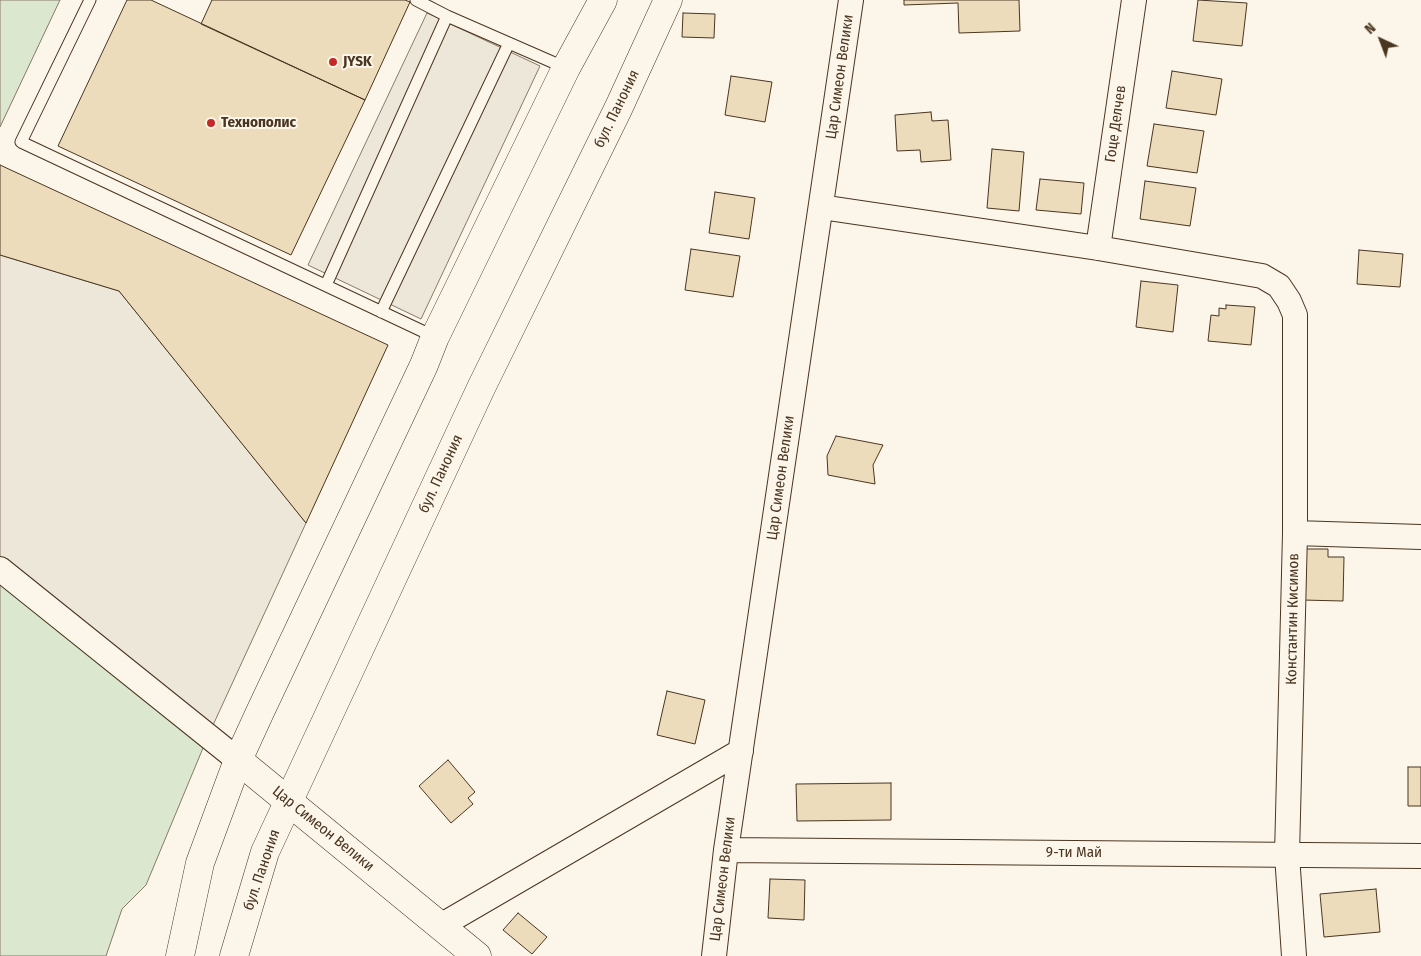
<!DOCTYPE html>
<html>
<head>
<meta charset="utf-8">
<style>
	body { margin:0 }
	#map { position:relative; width:1421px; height:956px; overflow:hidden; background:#fbf6e9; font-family:"Fira Sans Condensed",sans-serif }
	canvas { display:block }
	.north { position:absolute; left:1356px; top:15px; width:50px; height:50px; -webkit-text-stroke:4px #fbf6e9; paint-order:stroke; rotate:317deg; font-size:14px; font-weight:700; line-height:20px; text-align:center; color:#4a3520 }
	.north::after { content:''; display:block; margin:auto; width:18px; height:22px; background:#4a3520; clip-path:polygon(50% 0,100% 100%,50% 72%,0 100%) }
</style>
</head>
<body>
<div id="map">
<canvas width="1421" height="956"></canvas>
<div class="north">N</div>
</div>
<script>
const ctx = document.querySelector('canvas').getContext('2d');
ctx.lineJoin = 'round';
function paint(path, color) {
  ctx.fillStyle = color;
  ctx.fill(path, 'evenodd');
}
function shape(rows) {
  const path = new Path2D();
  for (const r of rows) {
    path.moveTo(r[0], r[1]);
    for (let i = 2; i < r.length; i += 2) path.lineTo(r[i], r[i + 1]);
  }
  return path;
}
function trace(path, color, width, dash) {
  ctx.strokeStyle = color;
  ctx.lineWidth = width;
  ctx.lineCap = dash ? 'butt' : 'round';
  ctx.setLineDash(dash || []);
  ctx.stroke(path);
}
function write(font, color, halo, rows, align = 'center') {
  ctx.font = font + ' "Fira Sans Condensed",sans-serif';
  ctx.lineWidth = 4;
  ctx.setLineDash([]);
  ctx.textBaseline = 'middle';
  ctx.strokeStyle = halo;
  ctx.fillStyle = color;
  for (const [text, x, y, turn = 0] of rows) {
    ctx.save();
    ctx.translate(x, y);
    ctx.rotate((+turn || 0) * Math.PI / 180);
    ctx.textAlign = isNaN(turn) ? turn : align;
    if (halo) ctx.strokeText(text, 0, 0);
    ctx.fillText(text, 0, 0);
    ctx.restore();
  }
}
const green = shape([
	[0,0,60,0,0,127,0,0],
	[0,569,208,736,146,885,122,909,106,956,0,956,0,569]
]);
const parking = shape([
	[427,13,540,66,421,319,308,265,427,13],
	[0,255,119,291,306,523,208,736,0,569,0,255]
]);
const building = shape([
	[127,0,151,0,365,100,291,255,58,146,127,0],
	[212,0,405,0,410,2,365,100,201,24,212,0],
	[904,0,1019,0,1020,31,959,33,958,3,904,5,904,0],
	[1198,0,1247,3,1242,46,1193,41,1198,0],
	[683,13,715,14,714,38,682,37,683,13],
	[1172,71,1222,79,1216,115,1166,108,1172,71],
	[731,76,772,82,765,122,725,115,731,76],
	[931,112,932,121,948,120,951,160,921,162,920,150,897,151,895,115,931,112],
	[1154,124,1204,131,1197,173,1147,166,1154,124],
	[992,149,1024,152,1019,211,987,208,992,149],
	[0,165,388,345,306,523,119,291,0,255,0,165],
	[1040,179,1084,183,1081,214,1036,210,1040,179],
	[1145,181,1196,188,1190,226,1140,219,1145,181],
	[715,192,755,198,749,239,709,233,715,192],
	[691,249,740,256,733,297,685,290,691,249],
	[1359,250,1403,254,1400,287,1357,284,1359,250],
	[1141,281,1178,285,1173,332,1136,327,1141,281],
	[1226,305,1255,307,1251,345,1208,341,1211,315,1219,316,1219,308,1226,309,1226,305],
	[836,436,883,445,873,465,875,484,828,475,827,456,836,436],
	[1303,549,1328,549,1328,557,1344,557,1343,601,1302,600,1303,549],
	[667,691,705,700,695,744,657,735,667,691],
	[448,760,475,792,468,798,473,804,451,823,419,786,448,760],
	[1408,767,1421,767,1421,806,1408,806,1408,767],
	[891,783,891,820,797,821,796,784,891,783],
	[770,879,805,880,804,920,768,918,770,879],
	[1376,889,1380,932,1324,937,1320,894,1376,889],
	[518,913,547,937,532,954,503,930,518,913]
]);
const lane = shape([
	[90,0,21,142,435,337],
	[416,0,447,16,566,68],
	[326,285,447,16],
	[381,312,509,43]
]);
const street = shape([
	[821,207,1098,248,1262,276,1279,286,1289,301,1295,315,1295,533,1287,855,1294,956],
	[1098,248,1134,0],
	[1295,533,1421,537],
	[0,569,238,760],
	[726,850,1421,856],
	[442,925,741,751],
	[714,956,726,850,851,0]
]);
const secondary = shape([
	[238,760,477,956]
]);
const primary = shape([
	[180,956,200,863,238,760,260,712,424,365,435,337,566,68,603,0],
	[234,956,265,852,481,388,619,107,668,0]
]);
const markers = [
	[333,62,5,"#c62828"],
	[211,123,5,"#c62828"]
];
const poiNames = [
	["JYSK",343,62],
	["Технополис",221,123]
];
const streetNames = [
	["Цар Симеон Велики",840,77,-82],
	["бул. Панония",617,109,-64],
	["Гоце Делчев",1116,124,-82],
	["бул. Панония",441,474,-65],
	["Цар Симеон Велики",781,478,-82],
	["Константин Кисимов",1293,619,-89],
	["Цар Симеон Велики",323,829,39],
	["9-ти Май",1074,853],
	["бул. Панония",262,870,-71],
	["Цар Симеон Велики",723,879,-83]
];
paint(green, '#dce7d0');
trace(green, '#887966', 1);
paint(parking, '#ede7d9');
trace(parking, '#887966', 1);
paint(building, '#ecdcbc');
trace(building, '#4a3520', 1);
trace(lane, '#4a3520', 13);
trace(street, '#4a3520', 26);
trace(secondary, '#4a3520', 29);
trace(primary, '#4a3520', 29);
trace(lane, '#fbf6e9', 11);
trace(street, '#fbf6e9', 24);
trace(secondary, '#fbf6e9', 28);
trace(primary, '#fbf6e9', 28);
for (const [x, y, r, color] of markers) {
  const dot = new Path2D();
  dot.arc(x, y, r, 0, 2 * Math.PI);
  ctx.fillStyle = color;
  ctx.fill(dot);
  trace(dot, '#fbf6e9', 2);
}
write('bold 15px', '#4a3520', '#fbf6e9', poiNames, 'left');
write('15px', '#4a3520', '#fbf6e9', streetNames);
</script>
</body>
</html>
